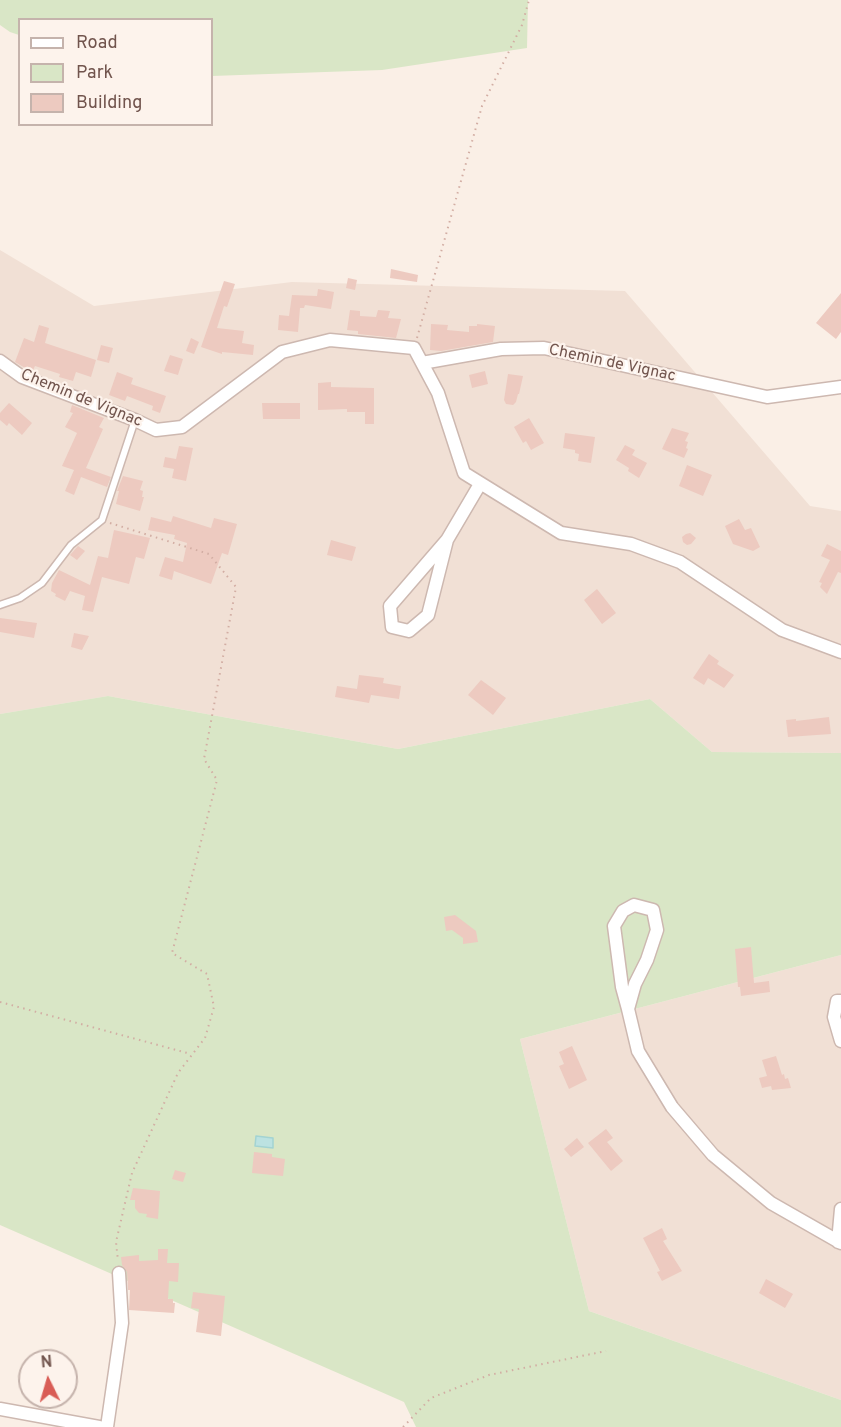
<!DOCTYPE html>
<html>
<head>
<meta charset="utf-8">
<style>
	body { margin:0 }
	#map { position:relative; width:841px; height:1427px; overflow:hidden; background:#faefe6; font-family:Overpass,sans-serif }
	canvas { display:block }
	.legend { position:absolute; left:18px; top:18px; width:195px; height:108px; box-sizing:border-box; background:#fdf3ec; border:2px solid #c5b3ac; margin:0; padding:8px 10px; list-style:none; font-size:18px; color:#71544d }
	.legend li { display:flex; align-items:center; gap:12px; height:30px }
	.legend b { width:30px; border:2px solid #c5b3ac }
	.north { position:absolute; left:18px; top:1349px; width:60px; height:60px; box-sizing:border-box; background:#fdf3ec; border:2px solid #c5b3ac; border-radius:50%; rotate:355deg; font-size:16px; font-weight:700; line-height:24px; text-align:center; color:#71544d }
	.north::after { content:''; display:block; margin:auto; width:21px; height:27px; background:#d95d56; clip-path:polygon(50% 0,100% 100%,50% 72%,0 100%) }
</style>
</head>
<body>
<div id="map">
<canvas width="841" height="1427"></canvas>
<ul class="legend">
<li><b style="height:8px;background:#fff"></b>Road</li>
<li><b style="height:16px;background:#d9e6c6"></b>Park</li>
<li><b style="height:16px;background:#edcac0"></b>Building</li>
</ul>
<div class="north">N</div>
</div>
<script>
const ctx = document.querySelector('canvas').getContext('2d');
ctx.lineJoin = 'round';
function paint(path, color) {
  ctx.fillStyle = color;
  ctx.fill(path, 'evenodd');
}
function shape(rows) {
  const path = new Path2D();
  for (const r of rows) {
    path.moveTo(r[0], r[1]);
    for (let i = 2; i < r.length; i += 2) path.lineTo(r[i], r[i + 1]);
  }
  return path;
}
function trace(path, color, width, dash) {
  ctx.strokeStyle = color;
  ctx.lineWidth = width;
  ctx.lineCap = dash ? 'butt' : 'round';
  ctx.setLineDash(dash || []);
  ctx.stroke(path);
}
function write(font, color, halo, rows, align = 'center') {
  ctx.font = font + ' Overpass,sans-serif';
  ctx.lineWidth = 4.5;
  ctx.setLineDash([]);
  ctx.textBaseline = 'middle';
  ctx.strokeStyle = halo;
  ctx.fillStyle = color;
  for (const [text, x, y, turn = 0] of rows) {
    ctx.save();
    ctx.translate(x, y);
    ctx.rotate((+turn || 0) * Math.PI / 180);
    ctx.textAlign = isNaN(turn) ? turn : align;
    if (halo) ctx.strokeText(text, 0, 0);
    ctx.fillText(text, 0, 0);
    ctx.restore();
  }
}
const residential = shape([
	[0,250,94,306,292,282,625,291,810,506,841,511,841,753,712,752,650,699,398,749,108,696,0,714],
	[841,955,841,1400,589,1311,520,1039]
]);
const green = shape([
	[0,0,528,0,527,48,382,70,212,76,212,20,20,20,19,35,10,32,0,25],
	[108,696,398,749,650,699,712,752,841,753,841,955,520,1039,589,1311,841,1400,841,1427,416,1427,404,1402,0,1225,0,714]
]);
const water = shape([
	[256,1136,273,1138,273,1148,255,1146,256,1136]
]);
const building = shape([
	[391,269,418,275,417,282,390,278],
	[348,278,357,280,355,290,346,288],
	[224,281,235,284,227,307,224,306,217,328,244,331,242,343,254,345,253,355,222,352,222,354,201,347],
	[318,289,334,292,331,309,305,305,304,308,300,308,298,332,278,330,279,315,289,316,292,295,317,296],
	[841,293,841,332,836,339,816,323],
	[350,310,360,311,360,316,376,317,378,310,390,311,388,318,401,319,396,338,358,334,358,331,347,330],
	[431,324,448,325,447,330,469,332,469,326,477,326,477,324,495,326,493,342,441,351,430,350],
	[39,325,49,328,45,343,96,360,91,377,76,372,73,381,59,377,60,374,35,366,32,372,15,362,24,338,34,342],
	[191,338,199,342,194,354,186,351],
	[101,345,113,348,109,363,97,360],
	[170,355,183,359,178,375,164,371],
	[485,371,488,384,472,388,469,375],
	[117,372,133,378,131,384,166,396,160,413,152,410,153,406,127,396,125,401,109,395],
	[508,374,523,376,519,394,518,394,516,402,513,405,506,404,504,400],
	[331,382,331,387,374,388,374,424,365,424,365,412,347,412,347,409,318,410,318,383],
	[9,403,32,423,22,435,9,423,7,426,0,420,0,413],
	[262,403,300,403,300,419,263,419],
	[72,405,104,418,99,427,103,429,86,468,111,477,107,487,81,477,74,495,65,491,74,470,62,466,77,433,65,427,73,413,70,412],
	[529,418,544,443,531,450,526,441,523,443,514,427],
	[672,428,689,433,685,441,688,442,686,448,688,449,684,458,662,449],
	[565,433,595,437,591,463,578,461,579,454,575,453,575,450,563,448],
	[625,445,635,450,632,455,647,463,639,478,628,471,629,468,616,460],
	[179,446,193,448,186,481,172,478,174,469,163,467,165,457,176,459],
	[687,465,712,475,703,496,679,486],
	[123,476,143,481,140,490,143,491,142,497,144,497,140,511,116,504,119,491,117,491],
	[173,516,211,528,214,518,237,524,228,555,222,553,211,584,174,571,172,580,159,576,165,557,183,562,187,543,174,539,175,535,148,530,151,517,171,522],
	[739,519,745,530,751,528,760,547,753,551,733,544,725,526],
	[114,530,150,538,144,559,136,557,129,584,102,577,93,612,82,610,85,596,70,591,65,601,55,596,56,594,51,591,52,583,59,570,90,585,98,556,108,558],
	[690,533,696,538,691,544,687,545,683,542,682,537,686,534],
	[331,540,356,547,352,561,327,555],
	[827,544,841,551,841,573,838,572,827,594,820,587,822,583,819,582,830,560,821,556],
	[78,546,85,551,77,560,70,555],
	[597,589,616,613,602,624,584,600],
	[0,618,37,623,34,638,0,632],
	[74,633,89,636,82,650,71,647],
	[709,654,719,661,717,664,734,675,724,688,708,678,704,685,693,678],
	[359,675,384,678,383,683,401,686,399,699,371,695,369,703,335,697,337,686,357,689],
	[481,680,506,698,493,715,468,695],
	[829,717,831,734,788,737,786,720,796,719,796,721],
	[455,915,476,931,478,942,463,944,463,938,452,930,446,931,444,917],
	[751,947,754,983,769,981,770,992,741,996,740,987,738,987,735,949],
	[572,1046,587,1080,569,1089,559,1066,564,1064,559,1052],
	[776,1056,782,1075,784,1074,785,1079,788,1078,791,1088,772,1090,771,1086,762,1088,759,1078,767,1076,762,1060],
	[606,1129,613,1138,607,1142,623,1161,611,1171,588,1143],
	[577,1138,584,1147,571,1157,564,1149],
	[254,1152,272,1154,272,1157,285,1159,283,1176,252,1173],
	[175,1170,186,1173,183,1182,172,1179],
	[133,1188,160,1191,158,1219,146,1217,147,1214,139,1213,135,1208,135,1200,130,1200],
	[662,1228,667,1239,663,1241,682,1271,662,1281,657,1272,660,1271,643,1238],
	[158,1249,168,1249,167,1263,179,1263,178,1282,169,1281,168,1299,173,1299,173,1303,175,1303,174,1313,129,1310,130,1290,128,1290,127,1272,122,1265,121,1257,139,1255,139,1261,158,1260],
	[766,1279,793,1294,785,1308,759,1293],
	[193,1292,225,1296,221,1336,196,1332,199,1309,191,1308]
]);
const path = shape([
	[417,338,482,106,522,25,529,0],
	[110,523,209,554,236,587,204,759,217,780,172,953,207,974,214,1007,205,1038,178,1073,132,1173,116,1242,118,1261],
	[0,1002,191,1054],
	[403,1427,431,1398,489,1375,606,1351]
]);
const lane = shape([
	[0,605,20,598,42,583,71,545,102,520,135,420]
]);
const street = shape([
	[0,361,22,377,135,420,156,430,182,427,282,352,330,340,414,348,438,393,464,473,561,533,631,544,680,562,782,630,841,652],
	[422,363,501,349,544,348,767,397,841,387],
	[447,540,428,615,409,631,392,627,390,606,447,540,480,484],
	[841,1001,837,1001,834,1017,841,1041],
	[628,1009,635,984,647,960,657,930,653,910,634,905,623,911,614,926,622,987,628,1009,638,1051,672,1107,713,1155,771,1203,841,1243],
	[838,1242,841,1209],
	[0,1409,99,1427],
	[107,1427,122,1323,119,1273]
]);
const streetNames = [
	["Chemin de Vignac",612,364,12],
	["Chemin de Vignac",81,399,22]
];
paint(residential, '#f1e0d5');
paint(green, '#d9e6c6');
paint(water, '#bce2e1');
trace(water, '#a3d3d2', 1.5);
paint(building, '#edcac0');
trace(lane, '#cdb8b0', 9);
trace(street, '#cdb8b0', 15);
trace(path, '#d2ada3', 2, [1.5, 4.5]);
trace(lane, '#fff', 6);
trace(street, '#fff', 12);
write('16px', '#71544d', '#fdf3ec', streetNames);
</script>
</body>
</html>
